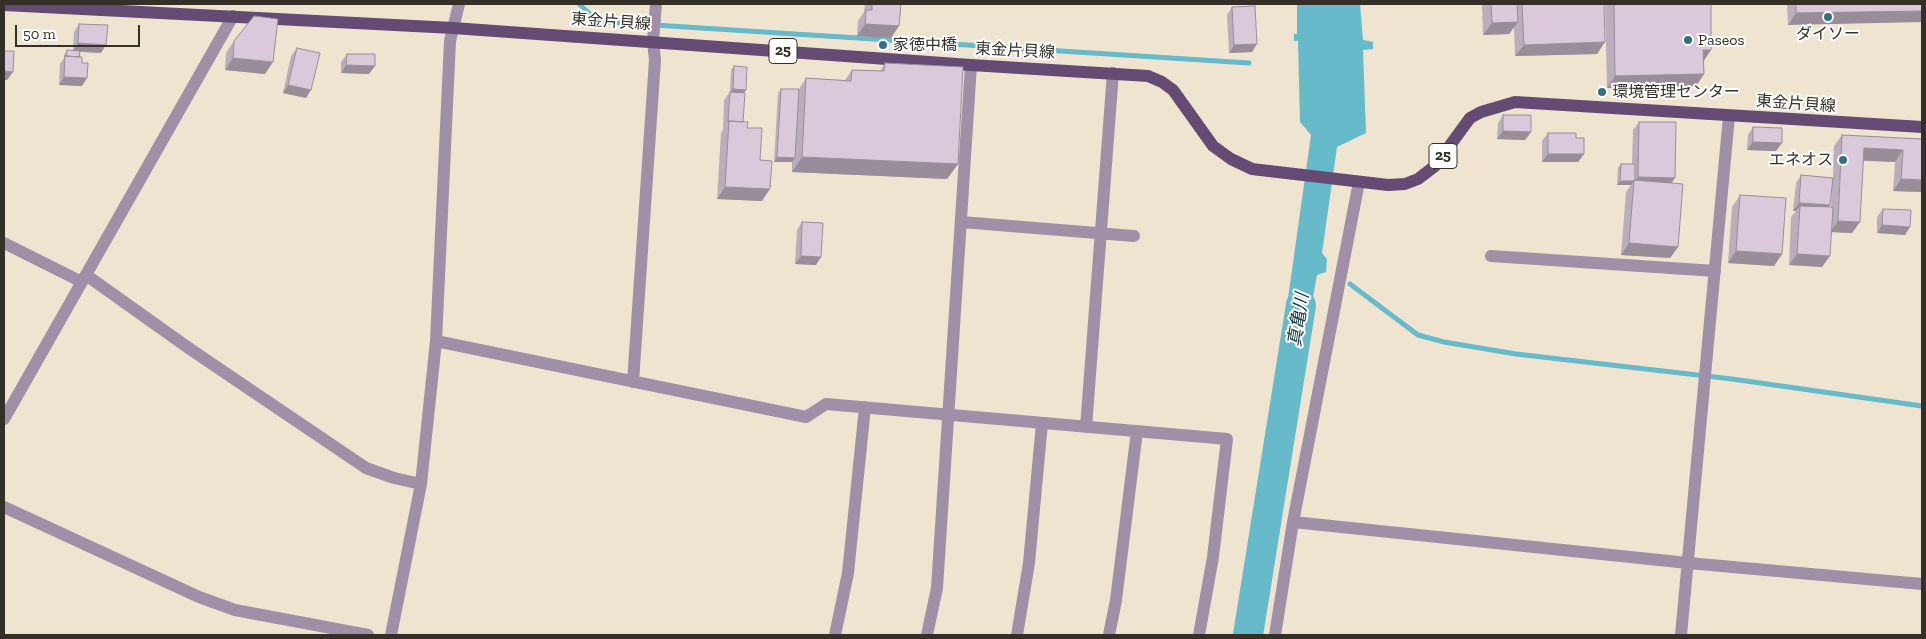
<!DOCTYPE html>
<html>
<head>
<meta charset="utf-8">
<style>
	body { margin:0 }
	#map { position:relative; width:1926px; height:639px; overflow:hidden; background:#efe4d0; font-family:"Zilla Slab",serif }
	canvas { display:block }
	.frame { position:absolute; inset:0; border:5px solid #343028; pointer-events:none }
	.scale { position:absolute; left:15px; top:25px; width:125px; height:22px; box-sizing:border-box; border:2px solid #343028; border-top:0; padding-left:6px; font-size:15px; line-height:18px; white-space:nowrap; color:#343028; -webkit-text-stroke:4px #fff; paint-order:stroke }
</style>
</head>
<body>
<div id="map">
<canvas width="1926" height="639"></canvas>
<div class="frame"></div>
<div class="scale">50 m</div>
</div>
<script>
const ctx = document.querySelector('canvas').getContext('2d');
ctx.lineJoin = 'round';
function paint(path, color) {
  ctx.fillStyle = color;
  ctx.fill(path, 'evenodd');
}
function shape(rows) {
  const path = new Path2D();
  for (const r of rows) {
    path.moveTo(r[0], r[1]);
    for (let i = 2; i < r.length; i += 2) path.lineTo(r[i], r[i + 1]);
  }
  return path;
}
function trace(path, color, width, dash) {
  ctx.strokeStyle = color;
  ctx.lineWidth = width;
  ctx.lineCap = dash ? 'butt' : 'round';
  ctx.setLineDash(dash || []);
  ctx.stroke(path);
}
function write(font, color, halo, rows, align = 'center') {
  ctx.font = font + ' "Zilla Slab","Noto Sans JP",serif';
  ctx.lineWidth = 4;
  ctx.setLineDash([]);
  ctx.textBaseline = 'middle';
  ctx.strokeStyle = halo;
  ctx.fillStyle = color;
  for (const [text, x, y, turn = 0] of rows) {
    ctx.save();
    ctx.translate(x, y);
    ctx.rotate((+turn || 0) * Math.PI / 180);
    ctx.textAlign = isNaN(turn) ? turn : align;
    if (halo) ctx.strokeText(text, 0, 0);
    ctx.fillText(text, 0, 0);
    ctx.restore();
  }
}
const water = shape([
	[1297,4,1360,4,1363,40,1373,42,1373,49,1363,50,1366,133,1337,147,1322,253,1327,259,1326,272,1317,275,1304,347,1282,341,1311,135,1300,122,1298,41,1294,41,1294,34,1297,34]
]);
const stream = shape([
	[579,4,591,15,607,22,1249,63],
	[1350,284,1418,335,1444,342,1516,354,1732,379,1922,406]
]);
const river = shape([
	[1248,635,1301,305]
]);
const minor = shape([
	[961,222,1134,236],
	[4,243,82,282],
	[1491,256,1715,271],
	[86,275,190,349,366,468,394,478,421,484],
	[436,341,806,417,826,404,1227,439,1213,557,1199,635],
	[633,382,655,60,653,41,656,4],
	[4,419,233,16],
	[1086,427,1113,73],
	[4,507,199,597,235,610,368,635],
	[1293,522,1688,563,1922,584],
	[391,635,421,484,436,341,450,41,459,4],
	[835,635,848,573,865,407],
	[927,635,937,588,971,65],
	[1017,635,1029,563,1042,423],
	[1109,635,1116,600,1137,431],
	[1275,635,1293,522,1359,182],
	[1681,635,1729,116]
]);
const primary = shape([
	[4,5,453,28,971,65,1148,76,1162,82,1173,90,1213,146,1231,159,1252,169,1388,185,1405,184,1418,179,1435,166,1470,118,1481,112,1515,102,1922,127]
]);
const wall = shape([
	[865,4,901,4,891,38,857,36,858,21,864,12],
	[1482,4,1604,4,1597,54,1515,56,1514,27,1509,34,1483,35],
	[1605,4,1711,4,1704,62,1704,74,1696,86,1607,88],
	[1787,4,1922,4,1788,25],
	[1232,7,1252,52,1229,53,1227,15],
	[79,24,101,53,80,52,82,86,59,85,60,64,64,58,64,55,67,50,73,51,74,32],
	[234,41,265,74,225,70,226,53],
	[297,48,306,98,283,93,291,56],
	[347,54,369,74,341,73,341,62],
	[885,63,958,164,947,179,792,172,792,162,774,162,778,93,781,89,799,89,806,78,845,80,852,70,880,71],
	[734,66,746,90,744,93,743,122,747,128,760,160,762,201,717,199,721,133,723,130,724,100,730,92,731,70],
	[1503,115,1531,132,1525,140,1497,139,1498,123],
	[1639,122,1675,178,1671,183,1678,247,1670,258,1621,255,1626,192,1631,185,1617,185,1618,168,1621,164,1632,164,1633,130],
	[1753,127,1776,151,1747,150,1748,135],
	[1548,133,1576,138,1584,154,1578,162,1542,162,1542,141],
	[1842,135,1922,139,1922,192,1893,191,1895,162,1863,161,1852,233,1831,232,1822,267,1789,265,1791,217,1796,211,1793,211,1796,183,1801,175,1833,178,1834,146],
	[1832,184,1831,207,1829,207,1830,205],
	[1740,195,1782,254,1774,266,1728,263,1732,207],
	[1883,209,1905,235,1877,233,1877,217],
	[802,222,816,265,795,264,797,230]
]);
const shadedWall = shape([
	[1922,11,1922,22,1788,25,1796,13],
	[1518,22,1509,34,1483,35,1492,23],
	[865,24,899,26,891,38,857,36],
	[1605,42,1597,54,1515,56,1524,45],
	[78,43,106,45,101,53,73,51],
	[1257,44,1252,52,1229,53,1234,45],
	[1703,50,1711,50,1703,62],
	[233,58,273,62,265,74,225,70],
	[346,65,375,66,369,74,341,73],
	[4,71,13,72,7,80,4,80],
	[1704,74,1696,86,1607,88,1615,76],
	[64,77,87,78,82,86,59,85],
	[288,85,311,90,306,98,283,93],
	[733,89,746,90,743,94,730,93],
	[1503,131,1531,132,1525,140,1497,139],
	[1753,142,1782,143,1776,151,1747,150],
	[1864,148,1903,150,1895,162,1855,160],
	[1548,154,1584,154,1578,162,1542,162],
	[777,157,795,158,792,162,774,162],
	[802,157,958,164,947,179,792,172],
	[1638,177,1675,178,1669,186,1635,181],
	[1901,179,1922,180,1922,192,1893,191],
	[1620,181,1634,181,1631,185,1617,185],
	[725,187,770,189,762,201,717,199],
	[1799,203,1830,205,1825,213,1800,206,1796,211,1793,211],
	[1838,221,1860,222,1852,233,1830,232],
	[1882,225,1910,227,1905,235,1877,233],
	[1629,243,1678,247,1670,258,1621,255],
	[1736,251,1782,254,1774,266,1728,263],
	[1797,254,1830,256,1822,267,1789,265],
	[801,256,821,257,816,265,795,264]
]);
const building = shape([
	[872,4,901,4,899,26,865,24,866,10,872,10,872,4],
	[1491,4,1517,4,1518,22,1492,23,1491,4],
	[1522,4,1604,4,1605,42,1524,45,1522,4],
	[1614,4,1711,4,1711,50,1703,50,1704,74,1615,76,1614,4],
	[1796,4,1922,4,1922,11,1796,13,1796,4],
	[1255,6,1257,44,1234,45,1232,7,1255,6],
	[254,16,278,19,273,62,233,58,234,41,254,16],
	[79,24,108,25,106,45,78,43,79,24],
	[297,48,320,53,311,90,288,85,297,48],
	[67,50,80,51,79,57,66,56,67,50],
	[4,51,14,51,13,72,4,71,4,51],
	[347,54,375,54,375,66,346,65,347,54],
	[65,56,82,57,82,63,88,63,87,78,64,77,65,56],
	[885,63,963,67,958,164,802,157,806,78,851,81,852,70,884,71,885,63],
	[734,66,747,67,746,90,733,89,734,66],
	[781,89,799,89,795,158,777,157,781,89],
	[730,92,745,93,743,122,729,121,729,122,728,122,730,92],
	[1503,115,1531,115,1531,132,1503,131,1503,115],
	[729,121,748,122,747,128,762,128,760,160,772,161,770,189,725,187,729,121],
	[1639,122,1676,122,1675,178,1638,177,1639,122],
	[1753,127,1782,128,1782,143,1753,142,1753,127],
	[1548,133,1576,133,1576,138,1584,138,1584,154,1548,154,1548,133],
	[1842,135,1922,139,1922,180,1901,179,1903,150,1864,148,1860,222,1838,221,1842,135],
	[1621,164,1635,164,1635,181,1620,181,1621,164],
	[1801,175,1833,178,1830,205,1799,203,1801,175],
	[1634,180,1683,184,1678,247,1629,243,1634,180],
	[1740,195,1786,198,1782,254,1736,251,1740,195],
	[1800,206,1833,207,1830,256,1797,254,1800,206],
	[1883,209,1911,210,1910,227,1882,225,1883,209],
	[802,222,823,223,821,257,801,256,802,222]
]);
const markers = [
	[1828,17,5,"#336e86"],
	[1688,40,5,"#336e86"],
	[883,45,5,"#336e86"],
	[1602,92,5,"#336e86"],
	[1843,160,5,"#336e86"]
];
const shields = [
	[783,51,28],
	[1443,156,28]
];
const shieldNames = [
	["25",783,51],
	["25",1443,156]
];
const streetNames = [
	["東金片貝線",611,22,4],
	["東金片貝線",1015,51,3],
	["東金片貝線",1796,104,4]
];
const poiNames = [
	["ダイソー",1828,34,"center"],
	["Paseos",1698,40],
	["家徳中橋",893,45],
	["環境管理センター",1612,92],
	["エネオス",1833,160,"right"]
];
const waterNames = [
	["真亀川",1299,320,-81]
];
paint(water, '#66bac9');
trace(stream, '#66bac9', 5);
trace(river, '#66bac9', 30);
trace(minor, '#9f90a8', 12);
trace(primary, '#654b73', 12);
paint(wall, '#bbadbb');
paint(shadedWall, '#998d99');
paint(building, '#dac9da');
trace(building, '#998d99', 1);
for (const [x, y, r, color] of markers) {
  const dot = new Path2D();
  dot.arc(x, y, r, 0, 2 * Math.PI);
  ctx.fillStyle = color;
  ctx.fill(dot);
  trace(dot, '#fff', 2);
}
for (const [x, y, w] of shields) {
  const box = new Path2D();
  box.roundRect(x - w / 2, y - 12.5, w, 25, 4);
  ctx.fillStyle = '#fff';
  ctx.fill(box);
  trace(box, '#343028', 1);
}
write('bold 15px', '#343028', null, shieldNames);
write('16px', '#343028', '#fff', streetNames);
write('16px', '#343028', '#fff', poiNames, 'left');
write('italic 18px', '#0d363d', '#fff', waterNames);
</script>
</body>
</html>
